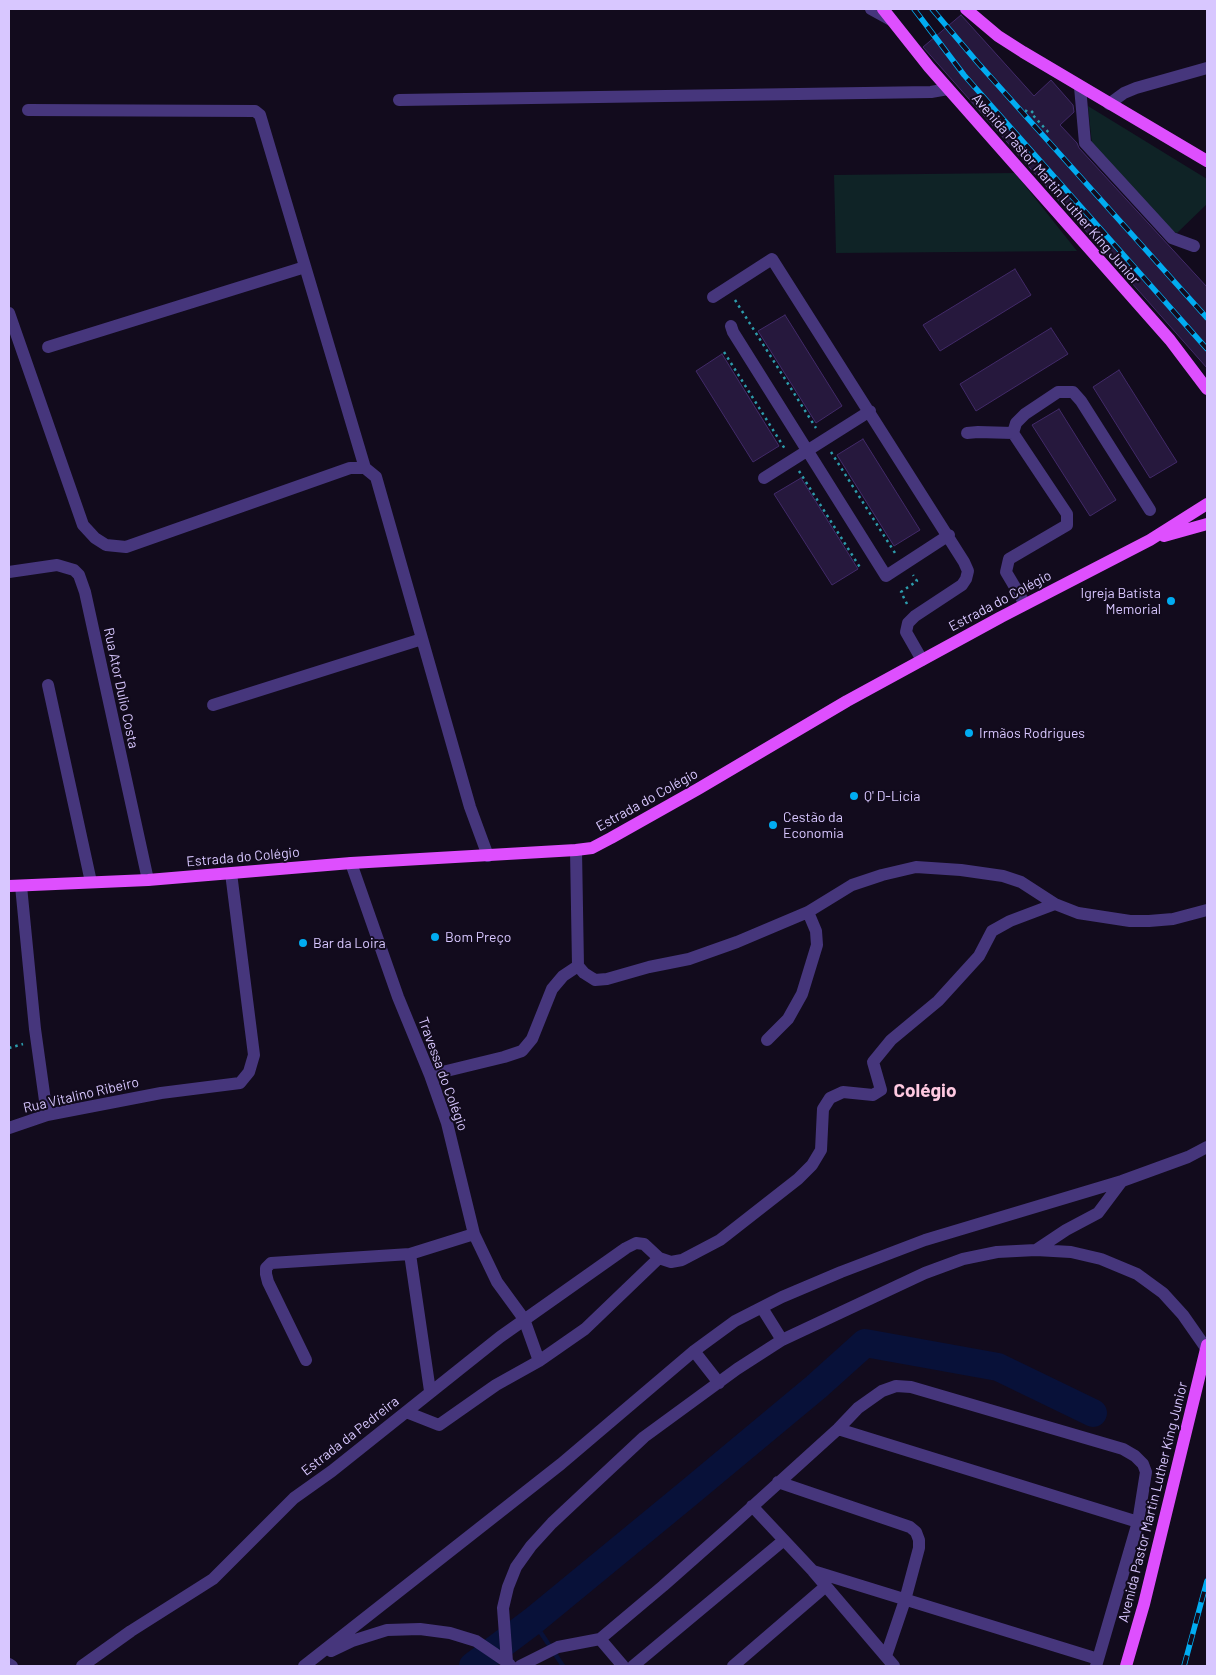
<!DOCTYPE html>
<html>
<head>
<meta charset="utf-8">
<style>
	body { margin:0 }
	#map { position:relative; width:1216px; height:1675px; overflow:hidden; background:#120b1d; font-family:Barlow,sans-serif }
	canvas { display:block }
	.frame { position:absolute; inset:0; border:10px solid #d8c7ff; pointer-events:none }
</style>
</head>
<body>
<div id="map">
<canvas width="1216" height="1675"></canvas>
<div class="frame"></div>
</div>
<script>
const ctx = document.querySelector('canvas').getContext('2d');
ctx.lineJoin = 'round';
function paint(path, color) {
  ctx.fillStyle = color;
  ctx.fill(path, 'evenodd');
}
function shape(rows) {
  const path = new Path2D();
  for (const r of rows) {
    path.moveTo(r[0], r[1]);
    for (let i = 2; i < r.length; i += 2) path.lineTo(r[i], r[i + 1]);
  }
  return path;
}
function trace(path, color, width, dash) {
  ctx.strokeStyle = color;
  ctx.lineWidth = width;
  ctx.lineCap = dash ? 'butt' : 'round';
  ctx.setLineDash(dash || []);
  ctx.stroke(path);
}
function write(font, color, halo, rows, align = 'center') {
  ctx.font = font + ' Barlow,sans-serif';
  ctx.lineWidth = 4;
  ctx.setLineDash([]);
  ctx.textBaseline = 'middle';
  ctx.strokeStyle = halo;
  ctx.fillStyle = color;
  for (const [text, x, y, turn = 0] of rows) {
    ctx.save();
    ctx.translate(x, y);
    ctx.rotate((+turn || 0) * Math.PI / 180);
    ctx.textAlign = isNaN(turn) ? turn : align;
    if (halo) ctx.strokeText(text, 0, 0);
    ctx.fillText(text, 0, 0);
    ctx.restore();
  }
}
const green = shape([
	[1088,106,1207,179,1207,204,1177,233,1171,231,1092,144],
	[1015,173,1077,251,836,253,834,175]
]);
const stream = shape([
	[533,1621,563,1666]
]);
const river = shape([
	[473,1666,533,1621,685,1496,816,1387,865,1343,998,1367,1093,1413]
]);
const building = shape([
	[961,15,1034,96,1051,80,1073,105,1074,112,1060,125,1077,143,1079,148,1207,287,1207,368,923,47,961,15],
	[1015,269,1031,295,940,351,923,325,1015,269],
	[785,315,842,406,816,423,758,331,785,315],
	[1051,328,1068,354,976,411,960,384,1051,328],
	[722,354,779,446,753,462,696,371,722,354],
	[1119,370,1177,462,1150,478,1093,387,1119,370],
	[1059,409,1116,500,1090,516,1032,425,1059,409],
	[863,439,920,530,894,546,837,455,863,439],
	[801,478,858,569,832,585,774,494,801,478]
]);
const path = shape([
	[1019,108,1031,113],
	[1033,111,1031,113,1050,134],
	[735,300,816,428],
	[724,352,785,449],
	[831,452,895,553],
	[799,471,861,569],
	[907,604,901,592,917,581,913,575],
	[9,1048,23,1044]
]);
const minor = shape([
	[871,9,891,20],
	[1080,87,1085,143,1172,238,1194,246],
	[399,100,931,92,948,89],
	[1109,104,1124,93,1136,88,1207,68],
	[28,110,255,111,260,115,365,468],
	[713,297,772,259,964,562,968,571,966,579,962,585,915,616,908,623,906,632,922,660],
	[9,313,83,525,95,538,106,545,126,547,350,468,365,468,376,477,470,807,488,856],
	[731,326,733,332,886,576,949,535],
	[48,347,305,267],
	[967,433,978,432,1013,433],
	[764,478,870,411],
	[9,572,57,565,74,570,79,575,85,592,148,880],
	[1025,604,1006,572,1009,559,1067,525,1067,514,1013,433,1016,423,1025,414,1058,392,1073,392,1081,401,1150,510],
	[48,685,91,882],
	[213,705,422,639],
	[351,863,398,997,430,1075,447,1123,474,1234,497,1282,524,1319,539,1361],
	[21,886,35,1029,47,1115],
	[578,966,584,973,595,980,607,979,649,967,689,959,737,942,808,912,852,885,882,875,916,867,961,870,1003,876,1021,882,1055,904,1078,913,1130,921,1149,921,1173,919,1207,910],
	[767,1040,788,1019,802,994,817,945,816,931,808,912],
	[430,1075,504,1057,522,1051,532,1039,552,989,563,976,578,966,576,850],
	[9,1128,47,1115,161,1093,240,1083,249,1072,254,1055,231,873],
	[1036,1250,1066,1230,1098,1213,1122,1181],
	[410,1254,430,1391],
	[762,1308,782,1340],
	[694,1351,719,1383],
	[306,1360,268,1282,266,1274,266,1268,271,1263,410,1254,474,1234],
	[406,1412,439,1425,496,1385,539,1361,585,1329,659,1258],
	[838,1429,1138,1522],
	[778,1482,910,1527,916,1532,919,1540,919,1548,905,1600,886,1656],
	[752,1506,813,1571,894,1666],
	[813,1571,1098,1659],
	[600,1639,623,1666],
	[331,1651,352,1641,387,1630,420,1629,450,1633,476,1641,507,1662,510,1665],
	[507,1662,503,1608,508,1587,516,1567,531,1546,552,1523,584,1493,644,1437,737,1369,782,1340,925,1273,963,1259,997,1252,1036,1250,1071,1252,1101,1259,1137,1274,1163,1293,1183,1315,1206,1348],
	[9,1664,12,1666],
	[82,1666,131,1631,213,1579,294,1498,332,1471,500,1337,626,1248,636,1243,644,1244,659,1258,671,1262,682,1260,720,1240,798,1179,812,1165,821,1150,823,1109,830,1098,843,1092,873,1095,881,1090,873,1062,891,1040,938,1001,979,956,992,931,1010,921,1055,904],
	[304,1666,561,1464,694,1351,735,1321,782,1297,841,1272,925,1240,1122,1181,1188,1157,1207,1147],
	[520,1666,558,1647,600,1639,663,1586,732,1525,838,1429,858,1408,882,1391,896,1386,911,1387,1123,1449,1135,1456,1143,1464,1146,1472,1138,1522,1096,1666],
	[633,1666,784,1540],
	[733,1666,826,1586]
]);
const major = shape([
	[883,9,929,67,1170,340,1207,389],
	[966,9,998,36,1023,52,1207,161],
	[1164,536,1207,524],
	[9,886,148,880,351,863,576,850,592,848,611,838,698,789,847,701,1001,617,1150,540,1207,504],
	[1126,1666,1144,1604,1207,1345]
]);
const rail = shape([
	[914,9,964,75,1207,349],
	[932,9,978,63,1207,318],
	[1184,1666,1207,1581]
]);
const markers = [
	[1171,601,5,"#01acf1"],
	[969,733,5,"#01acf1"],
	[854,796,5,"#01acf1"],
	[773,825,5,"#01acf1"],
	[435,937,5,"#01acf1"],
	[303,943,5,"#01acf1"]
];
const streetNames = [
	["Avenida Pastor Martin Luther King Junior",1056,189,49],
	["Estrada do Colégio",1000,601,-28],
	["Rua Ator Dulio Costa",121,688,78],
	["Estrada do Colégio",647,800,-29],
	["Estrada do Colégio",243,857,-5],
	["Travessa do Colégio",443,1074,70],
	["Rua Vitalino Ribeiro",81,1095,-13],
	["Estrada da Pedreira",350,1436,-38],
	["Avenida Pastor Martin Luther King Junior",1153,1502,-76]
];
const poiNames = [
	["Igreja Batista",1161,593,"right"],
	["Memorial",1161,609,"right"],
	["Irmãos Rodrigues",979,733],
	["Q' D-Licia",864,796],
	["Cestão da",783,817],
	["Economia",783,833],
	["Bom Preço",445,937],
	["Bar da Loira",313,943]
];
const districtNames = [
	["Colégio",925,1091]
];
paint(green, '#0f2326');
trace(stream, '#081139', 4.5);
trace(river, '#081139', 28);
paint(building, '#26183d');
trace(building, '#422a69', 1);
trace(path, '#2d9dad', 2.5, [2.5, 4]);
trace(minor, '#46367c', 12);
trace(major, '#de4ffe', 12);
trace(rail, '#01acf1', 5.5);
trace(rail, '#120b1d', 4, [11]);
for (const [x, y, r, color] of markers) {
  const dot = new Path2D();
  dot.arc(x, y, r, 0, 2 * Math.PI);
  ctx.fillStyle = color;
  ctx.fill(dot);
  trace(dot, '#120b1d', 2);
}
write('14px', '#d8c7ff', '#120b1d', streetNames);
write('14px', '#d8c7ff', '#120b1d', poiNames, 'left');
write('bold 19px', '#ffc9e1', '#120b1d', districtNames);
</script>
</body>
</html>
